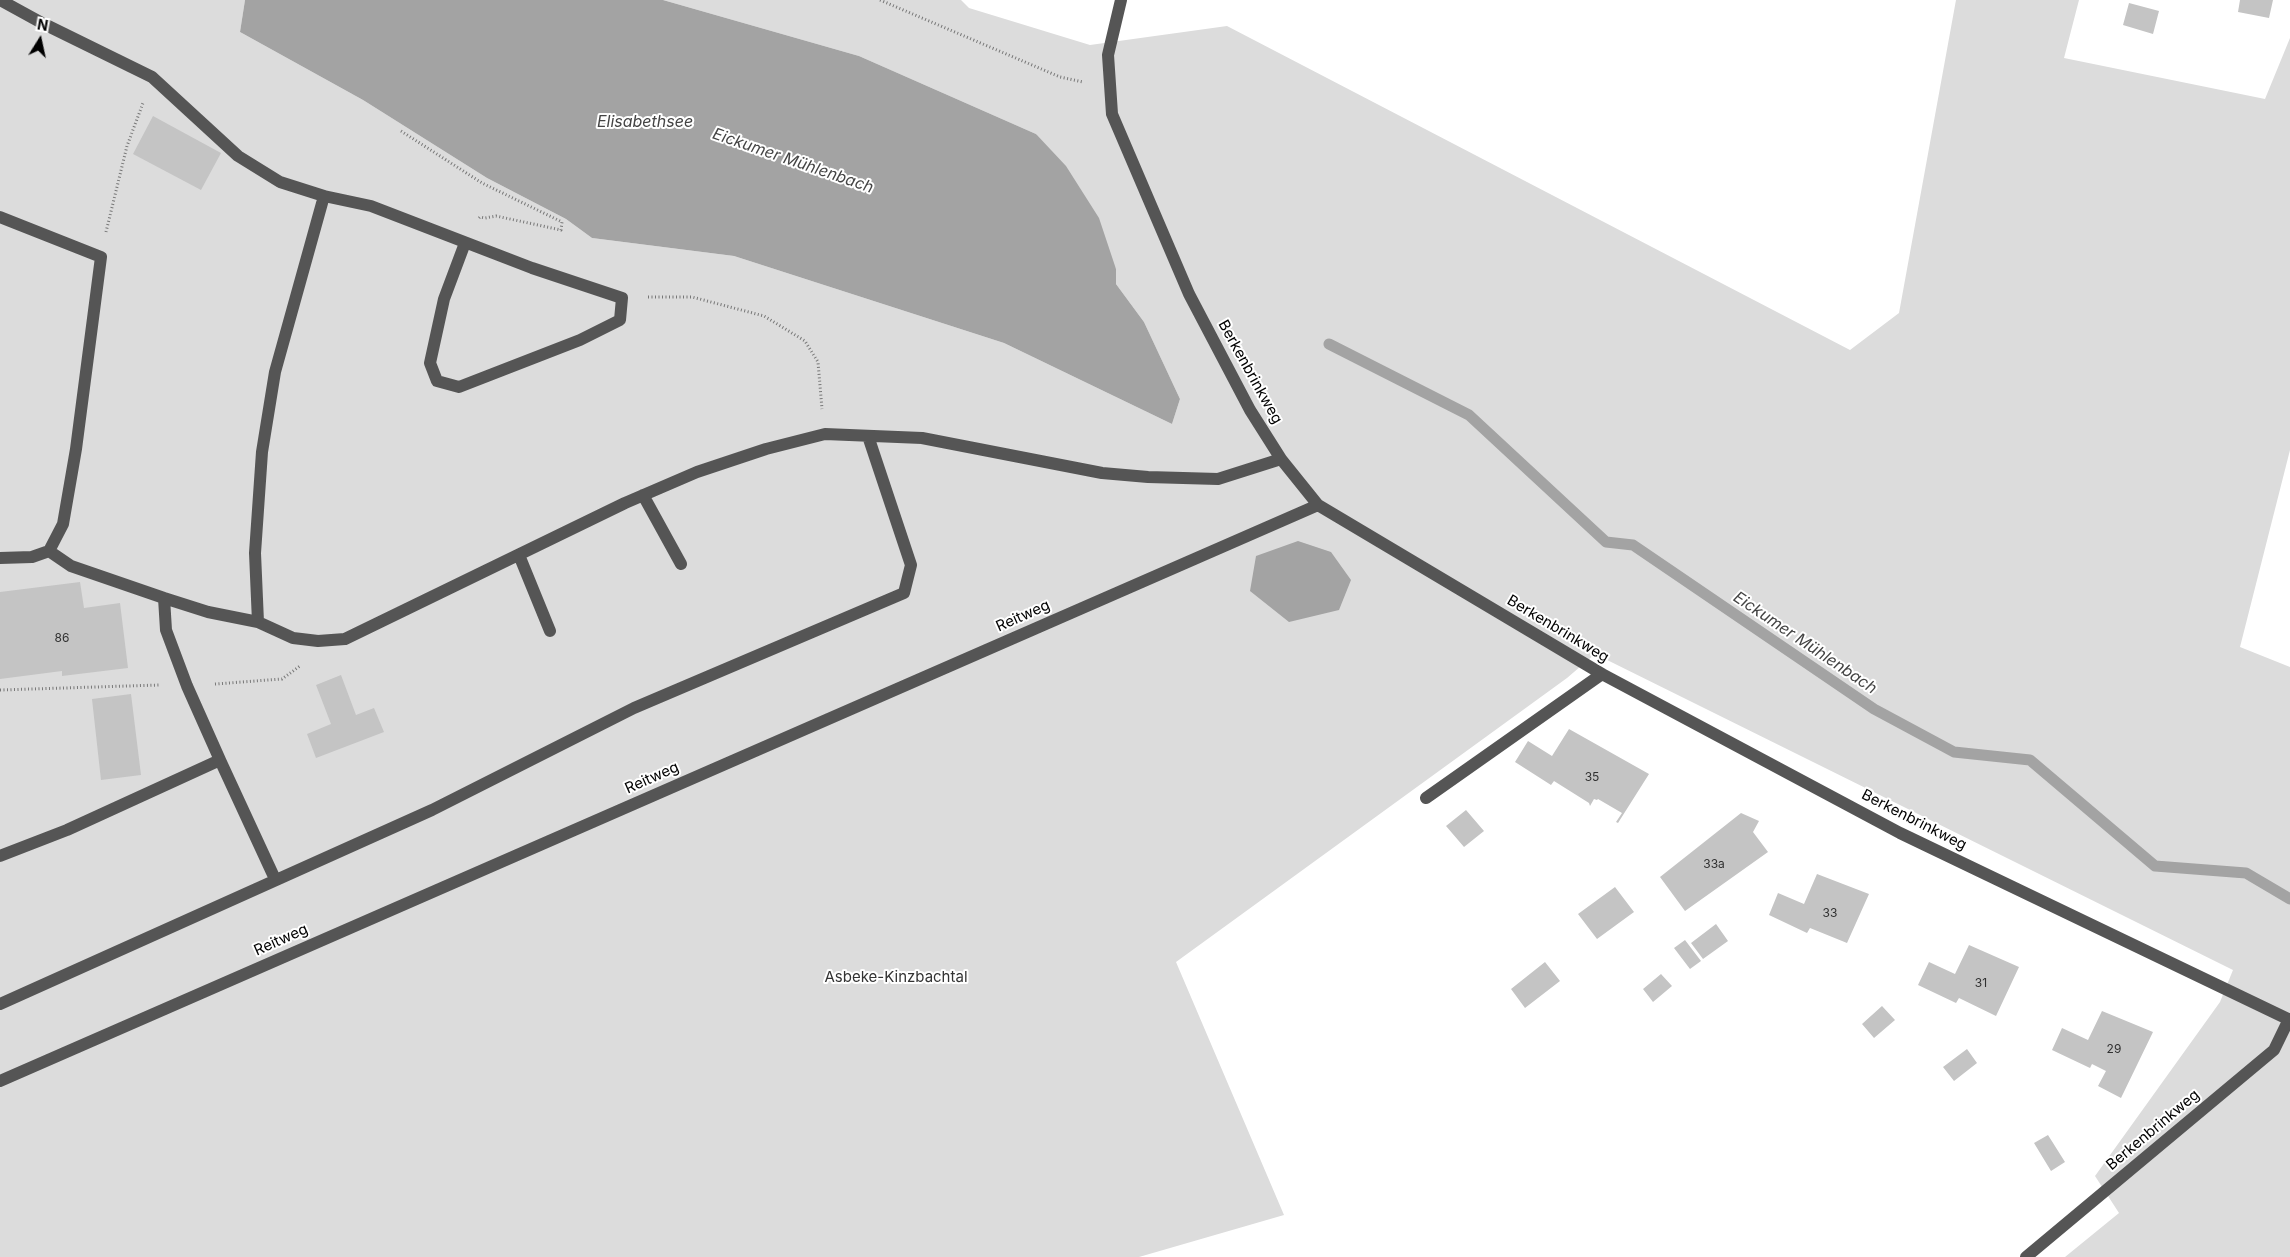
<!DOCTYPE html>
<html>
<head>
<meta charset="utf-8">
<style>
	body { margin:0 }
	#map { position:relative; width:2290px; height:1257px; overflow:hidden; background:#fff; font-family:Inter,sans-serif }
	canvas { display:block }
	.north { position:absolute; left:15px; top:15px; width:50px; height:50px; -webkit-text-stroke:4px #fff; paint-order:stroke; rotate:10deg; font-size:14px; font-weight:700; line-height:20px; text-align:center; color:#000 }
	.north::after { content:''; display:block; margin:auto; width:18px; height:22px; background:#000; clip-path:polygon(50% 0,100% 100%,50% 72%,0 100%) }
</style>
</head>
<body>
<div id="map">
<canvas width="2290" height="1257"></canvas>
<div class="north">N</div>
</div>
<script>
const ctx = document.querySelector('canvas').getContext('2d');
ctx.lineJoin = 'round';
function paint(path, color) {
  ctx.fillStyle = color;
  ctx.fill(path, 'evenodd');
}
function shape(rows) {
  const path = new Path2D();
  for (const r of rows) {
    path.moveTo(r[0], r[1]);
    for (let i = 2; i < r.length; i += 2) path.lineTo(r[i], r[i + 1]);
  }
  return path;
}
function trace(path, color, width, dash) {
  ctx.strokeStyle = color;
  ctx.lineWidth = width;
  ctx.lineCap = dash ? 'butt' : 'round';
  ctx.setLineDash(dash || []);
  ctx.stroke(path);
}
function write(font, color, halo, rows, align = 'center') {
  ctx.font = font + ' Inter,sans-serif';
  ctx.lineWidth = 4;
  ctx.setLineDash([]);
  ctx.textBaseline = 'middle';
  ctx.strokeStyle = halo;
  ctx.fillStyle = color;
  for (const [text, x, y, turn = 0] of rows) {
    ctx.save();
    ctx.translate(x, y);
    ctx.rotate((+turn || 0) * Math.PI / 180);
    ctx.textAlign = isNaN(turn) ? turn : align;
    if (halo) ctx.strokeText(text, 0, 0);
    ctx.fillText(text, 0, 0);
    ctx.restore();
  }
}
const green = shape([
	[0,0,245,0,240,32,363,100,487,178,566,219,592,238,734,256,1004,343,1172,424,1180,399,1144,322,1116,284,1116,269,1036,134,859,56,663,0,961,0,969,8,1090,45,1227,26,1850,350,1899,313,1956,0,2079,0,2064,58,2265,99,2290,38,2290,450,2240,647,2290,667,2290,1257,2065,1257,2119,1213,2095,1176,2220,1002,2233,970,1595,654,1567,678,1176,962,1284,1215,1139,1257,0,1257]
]);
const water = shape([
	[245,0,663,0,859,56,1036,134,1066,166,1099,218,1116,269,1116,284,1144,322,1180,399,1172,424,1004,343,734,256,592,238,566,219,487,178,363,100,240,32],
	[1298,541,1331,552,1351,580,1339,610,1289,622,1250,591,1256,556]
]);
const stream = shape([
	[1329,344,1469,415,1606,542,1633,545,1874,709,1954,752,2030,760,2155,866,2246,873,2290,899]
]);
const building = shape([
	[2240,0,2273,0,2269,18,2238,12],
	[2129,3,2159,11,2153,34,2123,25],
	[153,116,221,153,201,190,133,154],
	[80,582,84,608,120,603,128,668,62,676,62,671,0,679,0,592],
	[341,675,356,715,374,708,384,732,316,758,307,734,331,724,316,685],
	[131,694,141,775,101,780,92,699],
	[1569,729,1649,774,1618,823,1616,822,1622,813,1598,799,1597,800,1594,799,1590,806,1589,803,1554,781,1551,785,1515,762,1528,741,1552,756],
	[1466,810,1484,831,1464,847,1446,826],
	[1741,813,1759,821,1753,832,1768,852,1685,911,1660,877],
	[1817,874,1869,894,1847,943,1810,928,1807,933,1769,915,1778,893,1804,904],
	[1615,887,1634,912,1597,939,1578,914],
	[1716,924,1728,941,1703,959,1691,943],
	[1685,940,1701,961,1690,969,1674,948],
	[1969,945,2019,967,1996,1016,1959,998,1956,1003,1918,985,1929,962,1955,974],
	[1545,962,1560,981,1525,1008,1511,989],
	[1661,974,1672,986,1653,1002,1643,989],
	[1882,1006,1895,1020,1874,1038,1862,1024],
	[2102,1011,2153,1032,2121,1098,2098,1086,2106,1071,2092,1064,2090,1068,2052,1050,2062,1028,2088,1040],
	[1967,1049,1977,1063,1954,1081,1943,1067],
	[2048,1135,2065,1162,2051,1171,2034,1143]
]);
const path = shape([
	[880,0,1060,77,1083,82],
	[401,131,482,183,562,222,561,230,496,216,485,218,480,217,478,219],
	[106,232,127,146,143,103],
	[648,297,692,297,764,316,805,341,818,362,822,409],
	[215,684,282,679,300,666],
	[0,690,159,685]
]);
const minor = shape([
	[0,0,42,23,152,77,238,156,280,182,324,196],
	[1121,0,1108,55,1112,114,1189,294,1250,410,1281,459,1318,505,1602,674,1900,833,2290,1020],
	[0,217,101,257,76,449,63,524,49,551],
	[643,495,681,564],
	[519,555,550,631],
	[0,558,32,557,49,551,71,566,164,598,208,612,258,622,293,638,318,641,345,639,625,503,697,472,766,449,825,434,922,438,1102,473,1148,477,1218,479,1281,459],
	[164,598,166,630,187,686,220,760],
	[258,622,255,553,262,452,275,372,324,196,371,206,532,268,622,298,620,320,580,340,459,387,437,381,430,363,444,299,465,243],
	[1426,798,1602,674],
	[0,856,67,830,220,760,275,879],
	[0,1004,432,810,634,708,904,593,911,565,868,436],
	[0,1081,1318,505],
	[2026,1257,2274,1050,2289,1019]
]);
const numberNames = [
	["86",62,638],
	["35",1592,777],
	["33a",1714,864],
	["33",1830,913],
	["31",1981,983],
	["29",2114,1049]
];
const streetNames = [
	["Berkenbrinkweg",1250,372,61],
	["Reitweg",1023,616,-24],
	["Berkenbrinkweg",1558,629,31],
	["Reitweg",652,778,-24],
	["Berkenbrinkweg",1914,820,27],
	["Reitweg",281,940,-24],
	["Berkenbrinkweg",2153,1130,-40]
];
const parkNames = [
	["Asbeke-Kinzbachtal",896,977]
];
const waterNames = [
	["Elisabethsee",645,122],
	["Eickumer Mühlenbach",793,161,19],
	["Eickumer Mühlenbach",1805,643,34]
];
paint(green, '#dcdcdc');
paint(water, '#a3a3a3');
trace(stream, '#a3a3a3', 11);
paint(building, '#c4c4c4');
trace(path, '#777', 3, [1, 2.5]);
trace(minor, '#555', 12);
write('12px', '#313131', null, numberNames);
write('15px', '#000', '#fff', streetNames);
write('15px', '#333', '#fff', parkNames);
write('italic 16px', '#444', '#fff', waterNames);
</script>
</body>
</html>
